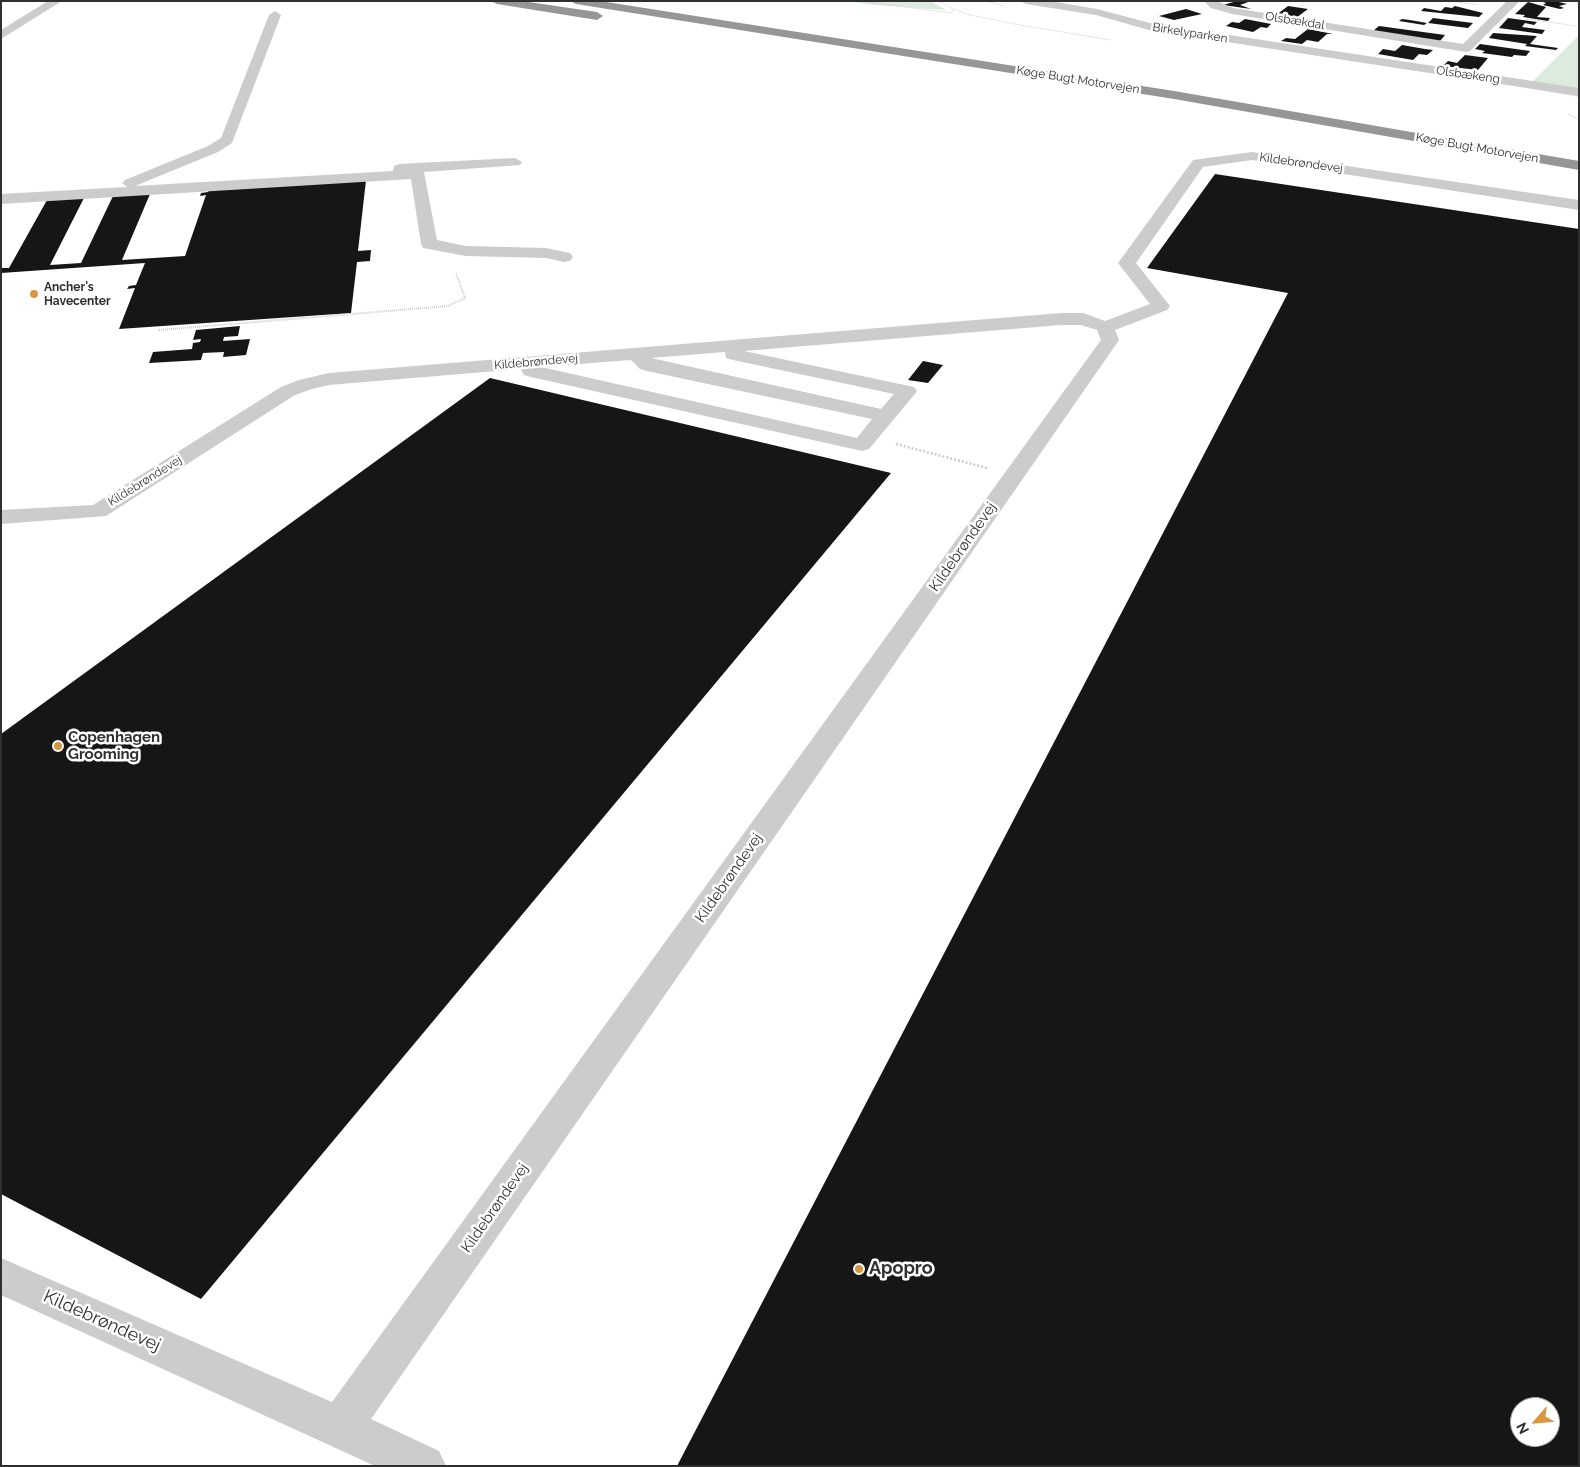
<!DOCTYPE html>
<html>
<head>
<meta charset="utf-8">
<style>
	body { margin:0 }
	#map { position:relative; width:1580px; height:1467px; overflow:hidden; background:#fff; font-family:Raleway,sans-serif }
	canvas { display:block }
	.frame { position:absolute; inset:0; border:2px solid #2f2f2f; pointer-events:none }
	.north { position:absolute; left:1510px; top:1397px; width:50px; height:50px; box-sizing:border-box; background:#fff; border:1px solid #acacac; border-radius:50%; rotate:243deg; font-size:14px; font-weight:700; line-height:20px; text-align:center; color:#2f2f2f }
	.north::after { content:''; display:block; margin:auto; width:18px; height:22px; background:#d8963e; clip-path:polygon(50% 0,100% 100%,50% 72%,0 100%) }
</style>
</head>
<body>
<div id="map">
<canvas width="1580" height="1467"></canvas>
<div class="frame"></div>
<div class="north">N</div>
</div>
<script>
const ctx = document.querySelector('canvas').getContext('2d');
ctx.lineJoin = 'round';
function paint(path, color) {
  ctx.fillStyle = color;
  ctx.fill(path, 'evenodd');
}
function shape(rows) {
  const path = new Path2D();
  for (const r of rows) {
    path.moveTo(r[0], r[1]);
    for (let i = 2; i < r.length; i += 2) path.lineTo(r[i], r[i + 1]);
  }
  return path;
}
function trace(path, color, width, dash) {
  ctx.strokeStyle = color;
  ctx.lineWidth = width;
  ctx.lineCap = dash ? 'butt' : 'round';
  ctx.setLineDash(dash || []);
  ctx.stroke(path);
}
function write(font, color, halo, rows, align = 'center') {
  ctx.font = font + ' Raleway,sans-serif';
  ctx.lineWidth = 5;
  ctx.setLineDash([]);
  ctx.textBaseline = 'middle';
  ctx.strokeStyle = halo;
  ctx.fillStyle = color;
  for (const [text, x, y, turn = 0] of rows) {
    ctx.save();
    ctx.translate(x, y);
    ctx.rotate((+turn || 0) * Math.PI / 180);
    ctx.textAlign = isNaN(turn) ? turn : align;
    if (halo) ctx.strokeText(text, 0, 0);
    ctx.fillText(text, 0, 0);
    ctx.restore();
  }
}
const green = shape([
	[847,1,931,1,946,10,874,5],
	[1579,35,1579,97,1526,88]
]);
const building = shape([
	[1237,1,1251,1,1240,5,1251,9,1223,5],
	[1540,1,1555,1,1567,4,1559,6,1564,8,1560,9,1543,5,1546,3],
	[1528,2,1546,7,1537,17,1550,18,1548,21,1523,17,1525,15,1515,14],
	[1288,6,1308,9,1296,18,1276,15],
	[1455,6,1483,13,1479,17,1421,11,1424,8,1441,11,1445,7,1452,8],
	[1186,9,1202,14,1174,20,1159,16],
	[1433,18,1473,23,1468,28,1428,23],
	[1508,18,1537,22,1534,25,1525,23,1522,27,1545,30,1542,34,1499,28],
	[1245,19,1266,23,1271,24,1267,28,1261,27,1253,32,1226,26,1232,22,1239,23],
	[1402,19,1410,20,1427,23,1424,25,1399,21],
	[1379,26,1445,35,1440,41,1373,31],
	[1308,29,1333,34,1327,34,1318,42,1307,40,1302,44,1281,41,1286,38,1295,39],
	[1493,33,1537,36,1530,44,1558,48,1556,50,1525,46,1527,44,1489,38],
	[1480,44,1530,51,1526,56,1514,55,1512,57,1482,53,1485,51,1475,49],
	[1402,45,1425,49,1433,50,1427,55,1419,54,1413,60,1378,54,1383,49,1395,51],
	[1465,55,1488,58,1478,70,1443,66,1448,61,1457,63],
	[1215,174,1579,229,1579,1466,677,1466,1288,293,1147,268],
	[1520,1407,1550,1407,1550,1437,1520,1437],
	[366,180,358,251,371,250,370,261,357,262,351,313,119,329,135,288,127,289,129,286,136,285,145,263,1,273,1,268,9,268,47,200,84,198,50,265,81,263,113,196,150,194,122,260,185,256,206,195,200,196,201,193,208,192,209,190],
	[240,326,238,336,224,337,223,341,250,339,246,355,223,357,224,352,203,353,201,360,149,363,153,352,192,349,193,343,200,342,201,339,193,340,196,330],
	[923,361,943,365,928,383,908,380],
	[490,378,891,473,201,1299,1,1194,1,734]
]);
const pathFar2 = shape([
	[860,1,952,13,953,9,939,1],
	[986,1,1004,6],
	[1450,1,1478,5],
	[953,9,970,15,1020,25,1111,40],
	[1527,19,1577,26],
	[1568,114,1579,119]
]);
const pathFar1 = shape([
	[159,330,448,306,465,298,456,273]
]);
const path = shape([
	[896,444,987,468]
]);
const minor = shape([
	[48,1,62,1,1,39,1,30,48,1],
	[1020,1,1050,1,1097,9,1150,23,1579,88,1579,96,1149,30,1096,15,1026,4,1020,1],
	[1204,1,1217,1,1233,8,1463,44,1507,1,1520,1,1470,51,1466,52,1232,14,1211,8,1204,1],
	[275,11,281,15,232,143,218,152,135,186,393,171,394,166,399,164,515,158,522,162,520,165,424,172,437,240,466,246,546,248,570,253,573,257,570,261,564,262,546,258,466,256,423,248,421,244,411,179,1,204,1,194,127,187,122,183,125,180,208,146,221,138,269,15,275,11],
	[1252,152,1579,200,1579,210,1252,160,1203,167,1136,263,1170,306,1167,310,1115,330,1119,340,371,1419,439,1451,446,1466,375,1466,1,1295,1,1258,332,1402,1101,340,1097,330,1081,325,1061,325,744,351,914,387,917,391,914,395,869,449,862,451,531,377,524,375,521,369,329,385,312,389,295,395,106,516,1,524,1,510,93,505,281,387,299,380,329,373,1061,313,1083,313,1105,321,1150,304,1118,263,1193,160,1252,152],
	[725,352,726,358,733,360,894,394,881,409,651,358,725,352],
	[631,360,640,369,647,371,872,419,857,438,541,367,631,360]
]);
const highway = shape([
	[491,1,522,1,597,12,603,16,597,20,497,4,491,1],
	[570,1,600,1,1174,91,1579,161,1579,170,1174,99,576,4,570,1]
]);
const markers = [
	[34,294,5,"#d8963e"],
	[58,746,5,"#d8963e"],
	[859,1269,5,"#d8963e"]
];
const farStreetnames = [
	["Olsbækdal",1295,21,9],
	["Birkelyparken",1190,33,9],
	["Olsbækeng",1468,75,8],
	["Køge Bugt Motorvejen",1078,80,9],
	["Køge Bugt Motorvejen",1477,148,10],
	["Kildebrøndevej",1301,163,8],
	["Kildebrøndevej",536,362,-5],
	["Kildebrøndevej",145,481,-32]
];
const farPoinames = [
	["Ancher's",44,287],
	["Havecenter",44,301]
];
const streetNames = [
	["Kildebrøndevej",963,547,-55],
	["Kildebrøndevej",729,878,-55],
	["Kildebrøndevej",495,1208,-55]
];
const poiNames = [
	["Copenhagen",68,737],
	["Grooming",68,754]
];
const nearPoinames = [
	["Apopro",869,1269]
];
const nearStreetnames = [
	["Kildebrøndevej",102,1321,24]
];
paint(green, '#ddebdf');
paint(building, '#161616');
trace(pathFar2, '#ccc', 1, [1, 1]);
trace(pathFar1, '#ccc', 2, [1, 1]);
trace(path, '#ccc', 2.5, [2, 2]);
paint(minor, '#ccc');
paint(highway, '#969696');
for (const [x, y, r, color] of markers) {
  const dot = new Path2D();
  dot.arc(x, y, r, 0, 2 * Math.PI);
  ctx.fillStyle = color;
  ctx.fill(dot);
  trace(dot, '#fff', 2);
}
write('12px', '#2f2f2f', '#fff', farStreetnames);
write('bold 12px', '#2f2f2f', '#fff', farPoinames, 'left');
write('15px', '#2f2f2f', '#fff', streetNames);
write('bold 15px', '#2f2f2f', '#fff', poiNames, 'left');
write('bold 18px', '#2f2f2f', '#fff', nearPoinames, 'left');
write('18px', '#2f2f2f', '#fff', nearStreetnames);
</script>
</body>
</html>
